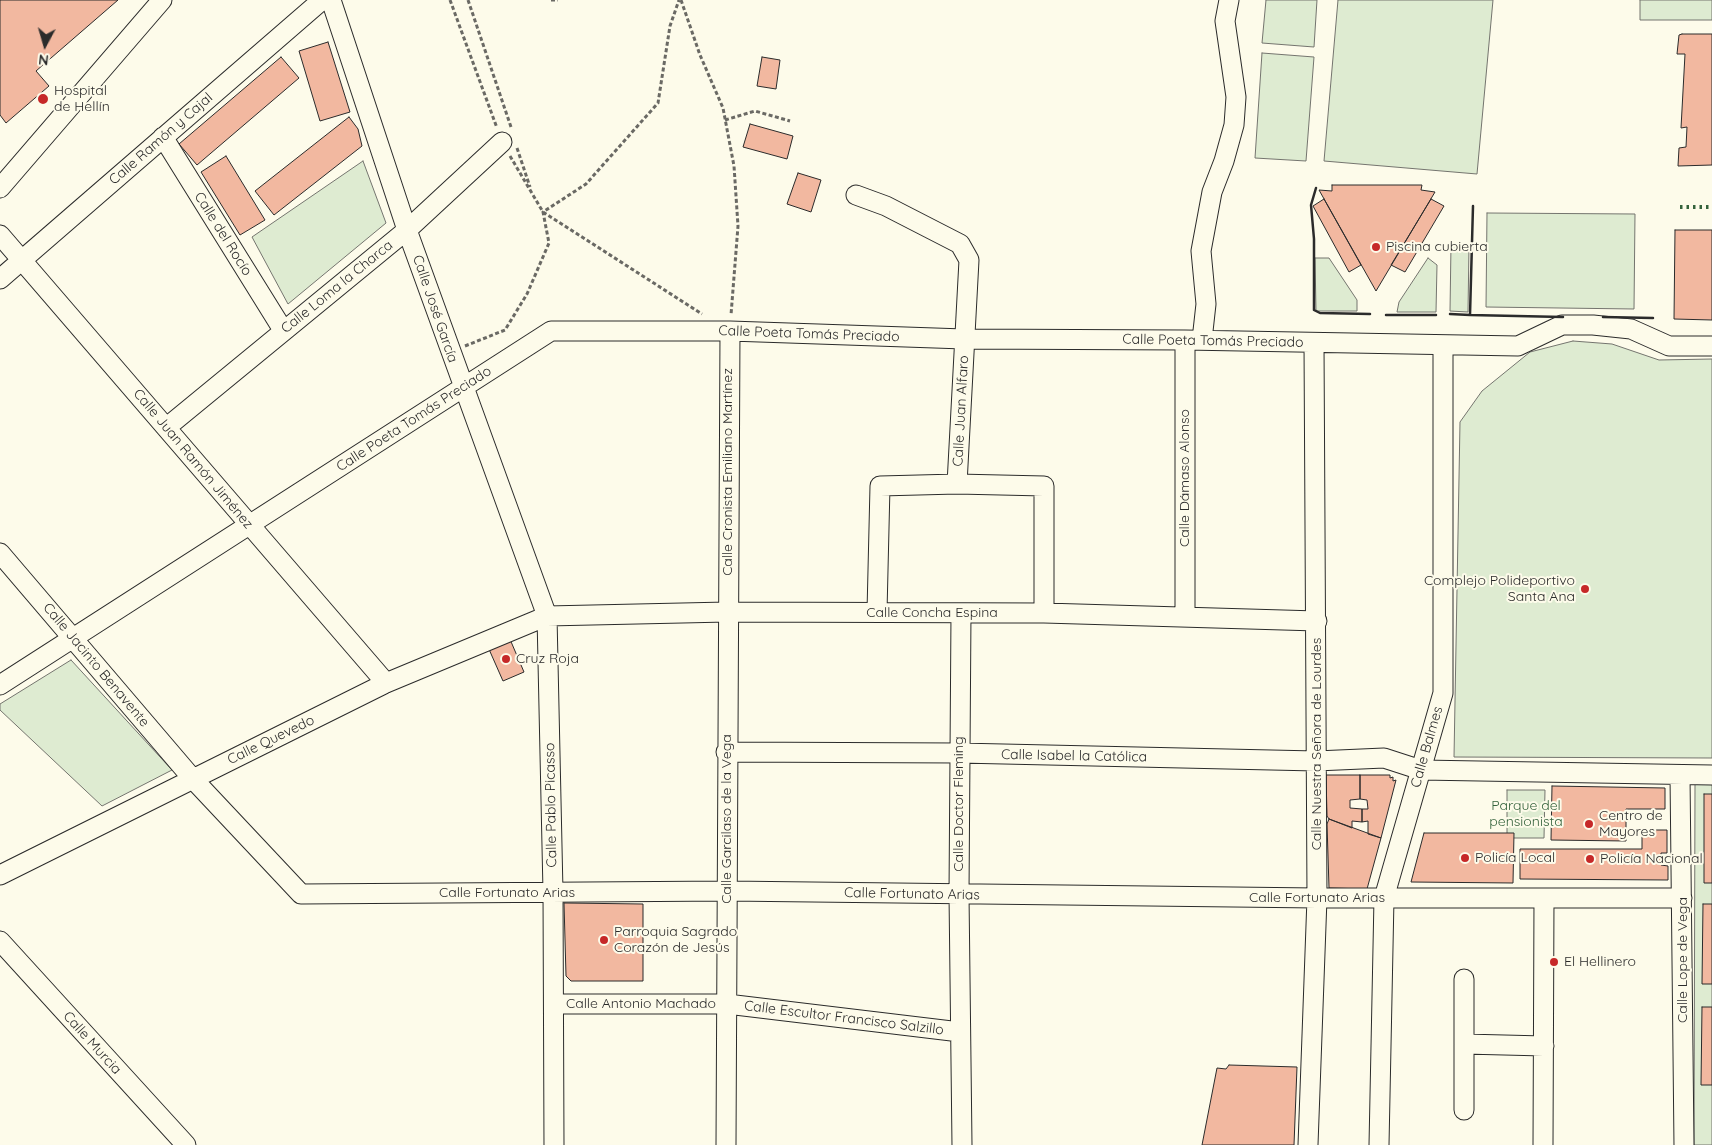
<!DOCTYPE html>
<html>
<head>
<meta charset="utf-8">
<style>
	body { margin:0 }
	#map { position:relative; width:1712px; height:1145px; overflow:hidden; background:#fdfbea; font-family:Quicksand,sans-serif }
	canvas { display:block }
	.north { position:absolute; left:20px; top:20px; width:50px; height:50px; -webkit-text-stroke:4px #fdfbea; paint-order:stroke; rotate:186deg; font-size:14px; font-weight:700; line-height:20px; text-align:center; color:#2b2b2b }
	.north::after { content:''; display:block; margin:auto; width:18px; height:22px; background:#2b2b2b; clip-path:polygon(50% 0,100% 100%,50% 72%,0 100%) }
</style>
</head>
<body>
<div id="map">
<canvas width="1712" height="1145"></canvas>
<div class="north">N</div>
</div>
<script>
const ctx = document.querySelector('canvas').getContext('2d');
ctx.lineJoin = 'round';
function paint(path, color) {
  ctx.fillStyle = color;
  ctx.fill(path, 'evenodd');
}
function shape(rows) {
  const path = new Path2D();
  for (const r of rows) {
    path.moveTo(r[0], r[1]);
    for (let i = 2; i < r.length; i += 2) path.lineTo(r[i], r[i + 1]);
  }
  return path;
}
function trace(path, color, width, dash) {
  ctx.strokeStyle = color;
  ctx.lineWidth = width;
  ctx.lineCap = dash ? 'butt' : 'round';
  ctx.setLineDash(dash || []);
  ctx.stroke(path);
}
function write(font, color, halo, rows, align = 'center') {
  ctx.font = font + ' Quicksand,sans-serif';
  ctx.lineWidth = 4;
  ctx.setLineDash([]);
  ctx.textBaseline = 'middle';
  ctx.strokeStyle = halo;
  ctx.fillStyle = color;
  for (const [text, x, y, turn = 0] of rows) {
    ctx.save();
    ctx.translate(x, y);
    ctx.rotate((+turn || 0) * Math.PI / 180);
    ctx.textAlign = isNaN(turn) ? turn : align;
    if (halo) ctx.strokeText(text, 0, 0);
    ctx.fillText(text, 0, 0);
    ctx.restore();
  }
}
const green = shape([
	[1266,0,1317,0,1314,47,1262,43,1266,0],
	[1338,0,1493,0,1477,174,1324,161,1338,0],
	[1640,0,1712,0,1712,20,1640,20,1640,0],
	[1262,53,1314,57,1306,161,1255,158,1262,53],
	[363,161,386,223,288,304,252,237,363,161],
	[1487,213,1635,214,1634,309,1486,307,1487,213],
	[1451,245,1469,246,1468,312,1450,311,1451,245],
	[1315,258,1329,258,1357,300,1357,311,1316,311,1315,258],
	[1428,258,1437,265,1436,312,1397,312,1399,302,1428,258],
	[1573,341,1612,344,1659,360,1712,359,1712,758,1454,757,1460,422,1482,391,1530,352,1573,341],
	[71,660,172,770,102,806,0,710,0,704,71,660],
	[1695,783,1712,783,1712,1145,1694,1145,1695,783],
	[1507,790,1545,790,1544,838,1507,838,1507,790]
]);
const building = shape([
	[0,0,118,0,36,71,49,86,6,123,0,115,0,0],
	[1682,34,1712,34,1712,165,1678,166,1679,148,1686,147,1687,127,1681,128,1685,54,1677,54,1679,35,1682,34],
	[328,42,350,112,320,121,299,51,328,42],
	[281,57,299,78,197,165,179,144,281,57],
	[762,57,780,60,776,89,757,86,762,57],
	[349,117,358,129,362,146,274,215,255,191,349,117],
	[750,124,793,136,787,159,743,147,750,124],
	[226,156,265,220,240,235,201,172,226,156],
	[798,173,821,180,811,212,787,204,798,173],
	[1332,185,1422,185,1421,190,1435,192,1376,291,1319,190,1332,191,1332,185],
	[1324,199,1361,265,1349,272,1313,206,1324,199],
	[1431,199,1444,206,1405,272,1391,265,1431,199],
	[1675,230,1712,230,1712,320,1674,319,1675,230],
	[509,637,524,672,503,681,488,647,509,637],
	[1326,775,1360,775,1360,799,1350,800,1350,808,1362,809,1362,822,1352,821,1352,828,1329,819,1327,816,1326,775],
	[1360,775,1390,775,1390,778,1393,777,1393,781,1396,780,1381,838,1368,834,1368,821,1362,822,1362,809,1368,809,1367,800,1360,799,1360,775],
	[1552,786,1665,788,1665,809,1626,809,1626,841,1551,840,1552,786],
	[1704,794,1712,794,1712,883,1704,883,1704,794],
	[1329,819,1381,838,1367,889,1329,888,1327,824,1329,819],
	[1642,830,1667,830,1667,853,1661,853,1661,865,1668,866,1668,880,1520,879,1520,849,1642,849,1642,830],
	[1424,833,1514,833,1513,883,1411,882,1424,833],
	[564,903,643,904,643,981,571,981,566,976,564,903],
	[1703,904,1712,904,1712,984,1702,984,1703,904],
	[1702,1007,1712,1007,1712,1085,1701,1085,1702,1007],
	[1229,1065,1297,1067,1294,1145,1202,1145,1217,1068,1226,1069,1229,1065]
]);
const path = shape([
	[450,0,497,128],
	[468,0,511,127],
	[551,0,558,0],
	[681,0,700,55,723,108,734,166,738,226,731,315],
	[725,120,755,111,790,121],
	[517,148,530,187],
	[510,156,543,212,702,314],
	[465,346,505,330,527,294,549,243,543,212,586,184,658,103,670,26,679,0]
]);
const minor = shape([
	[331,0,407,230,547,616,553,892,554,1145],
	[163,137,283,330],
	[0,188,162,0],
	[856,195,886,206,960,244,969,260,957,484],
	[0,235,386,683],
	[0,279,322,0],
	[1202,340,1206,304,1201,251,1212,192,1224,161,1234,125,1236,97,1225,21,1229,0],
	[167,427,407,230,502,142],
	[0,553,192,778,301,894,728,891,1317,898,1682,898],
	[877,612,880,486,957,484,1044,486,1044,613],
	[961,613,959,894,962,1145],
	[1185,616,1185,340],
	[0,685,551,331,730,331,964,339,1185,340,1518,346,1562,325,1593,325,1631,329,1669,346,1712,346],
	[726,752,959,753,1316,761,1384,758,1421,770,1712,775],
	[1680,775,1684,1145],
	[0,875,386,683,547,616,727,612,1044,613,1317,621],
	[0,941,186,1145],
	[1464,979,1464,1110],
	[554,1004,727,1004,960,1032],
	[1464,1044,1544,1046],
	[726,1145,730,331],
	[1308,1145,1317,898,1314,343],
	[1379,1145,1384,898,1443,693,1443,345],
	[1543,1145,1544,898]
]);
const hedge = shape([
	[1680,207,1712,207]
]);
const wall = shape([
	[1316,188,1311,205,1314,239,1314,310,1320,313,1370,314],
	[1473,206,1470,315,1563,317],
	[1450,314,1470,315],
	[1386,315,1436,315],
	[1603,317,1653,318]
]);
const markers = [
	[43,99,6,"#c62828"],
	[1376,247,5,"#c62828"],
	[1585,589,5,"#c62828"],
	[506,659,5,"#c62828"],
	[1589,824,5,"#c62828"],
	[1465,858,5,"#c62828"],
	[1590,859,5,"#c62828"],
	[604,940,5,"#c62828"],
	[1554,962,5,"#c62828"]
];
const poiNames = [
	["Hospital",54,91],
	["de Hellín",54,107],
	["Piscina cubierta",1386,247],
	["Complejo Polideportivo",1575,581,"right"],
	["Santa Ana",1575,597,"right"],
	["Cruz Roja",516,659],
	["Centro de",1599,816],
	["Mayores",1599,832],
	["Policía Local",1475,858],
	["Policía Nacional",1600,859],
	["Parroquia Sagrado",614,932],
	["Corazón de Jesús",614,948],
	["El Hellinero",1564,962]
];
const streetNames = [
	["Calle Ramón y Cajal",161,139,-41],
	["Calle del Rocío",223,234,58],
	["Calle Loma la Charca",337,287,-39],
	["Calle José García",435,309,71],
	["Calle Poeta Tomás Preciado",809,334,2],
	["Calle Poeta Tomás Preciado",1213,341,1],
	["Calle Juan Alfaro",961,411,-87],
	["Calle Poeta Tomás Preciado",414,419,-33],
	["Calle Juan Ramón Jiménez",193,459,50],
	["Calle Cronista Emiliano Martínez",728,472,-90],
	["Calle Dámaso Alonso",1185,478,-90],
	["Calle Concha Espina",932,613],
	["Calle Jacinto Benavente",96,665,50],
	["Calle Quevedo",271,740,-26],
	["Calle Nuestra Señora de Lourdes",1317,744,-90],
	["Calle Balmes",1427,747,-74],
	["Calle Isabel la Católica",1074,756,1],
	["Calle Doctor Fleming",959,804,-90],
	["Calle Pablo Picasso",551,805,-91],
	["Calle Garcilaso de la Vega",727,819,-90],
	["Calle Fortunato Arias",507,893],
	["Calle Fortunato Arias",912,894,1],
	["Calle Fortunato Arias",1317,898],
	["Calle Lope de Vega",1683,960,-90],
	["Calle Antonio Machado",641,1004],
	["Calle Escultor Francisco Salzillo",844,1018,7],
	["Calle Murcia",92,1043,48]
];
const parkNames = [
	["Parque del",1526,806],
	["pensionista",1526,822]
];
paint(green, '#deebd1');
trace(green, '#74746e', 1);
paint(building, '#f2b8a0');
trace(building, '#2b2b2b', 1);
trace(minor, '#2b2b2b', 21);
trace(path, '#6a6964', 3, [4, 2.5]);
trace(minor, '#fdfbea', 19);
trace(hedge, '#34623c', 4, [2.5, 4]);
trace(wall, '#2b2b2b', 2.5);
for (const [x, y, r, color] of markers) {
  const dot = new Path2D();
  dot.arc(x, y, r, 0, 2 * Math.PI);
  ctx.fillStyle = color;
  ctx.fill(dot);
  trace(dot, '#fdfbea', 2);
}
write('14px', '#2b2b2b', '#fdfbea', poiNames, 'left');
write('14px', '#2b2b2b', '#fdfbea', streetNames);
write('14px', '#34623c', '#fdfbea', parkNames);
</script>
</body>
</html>
